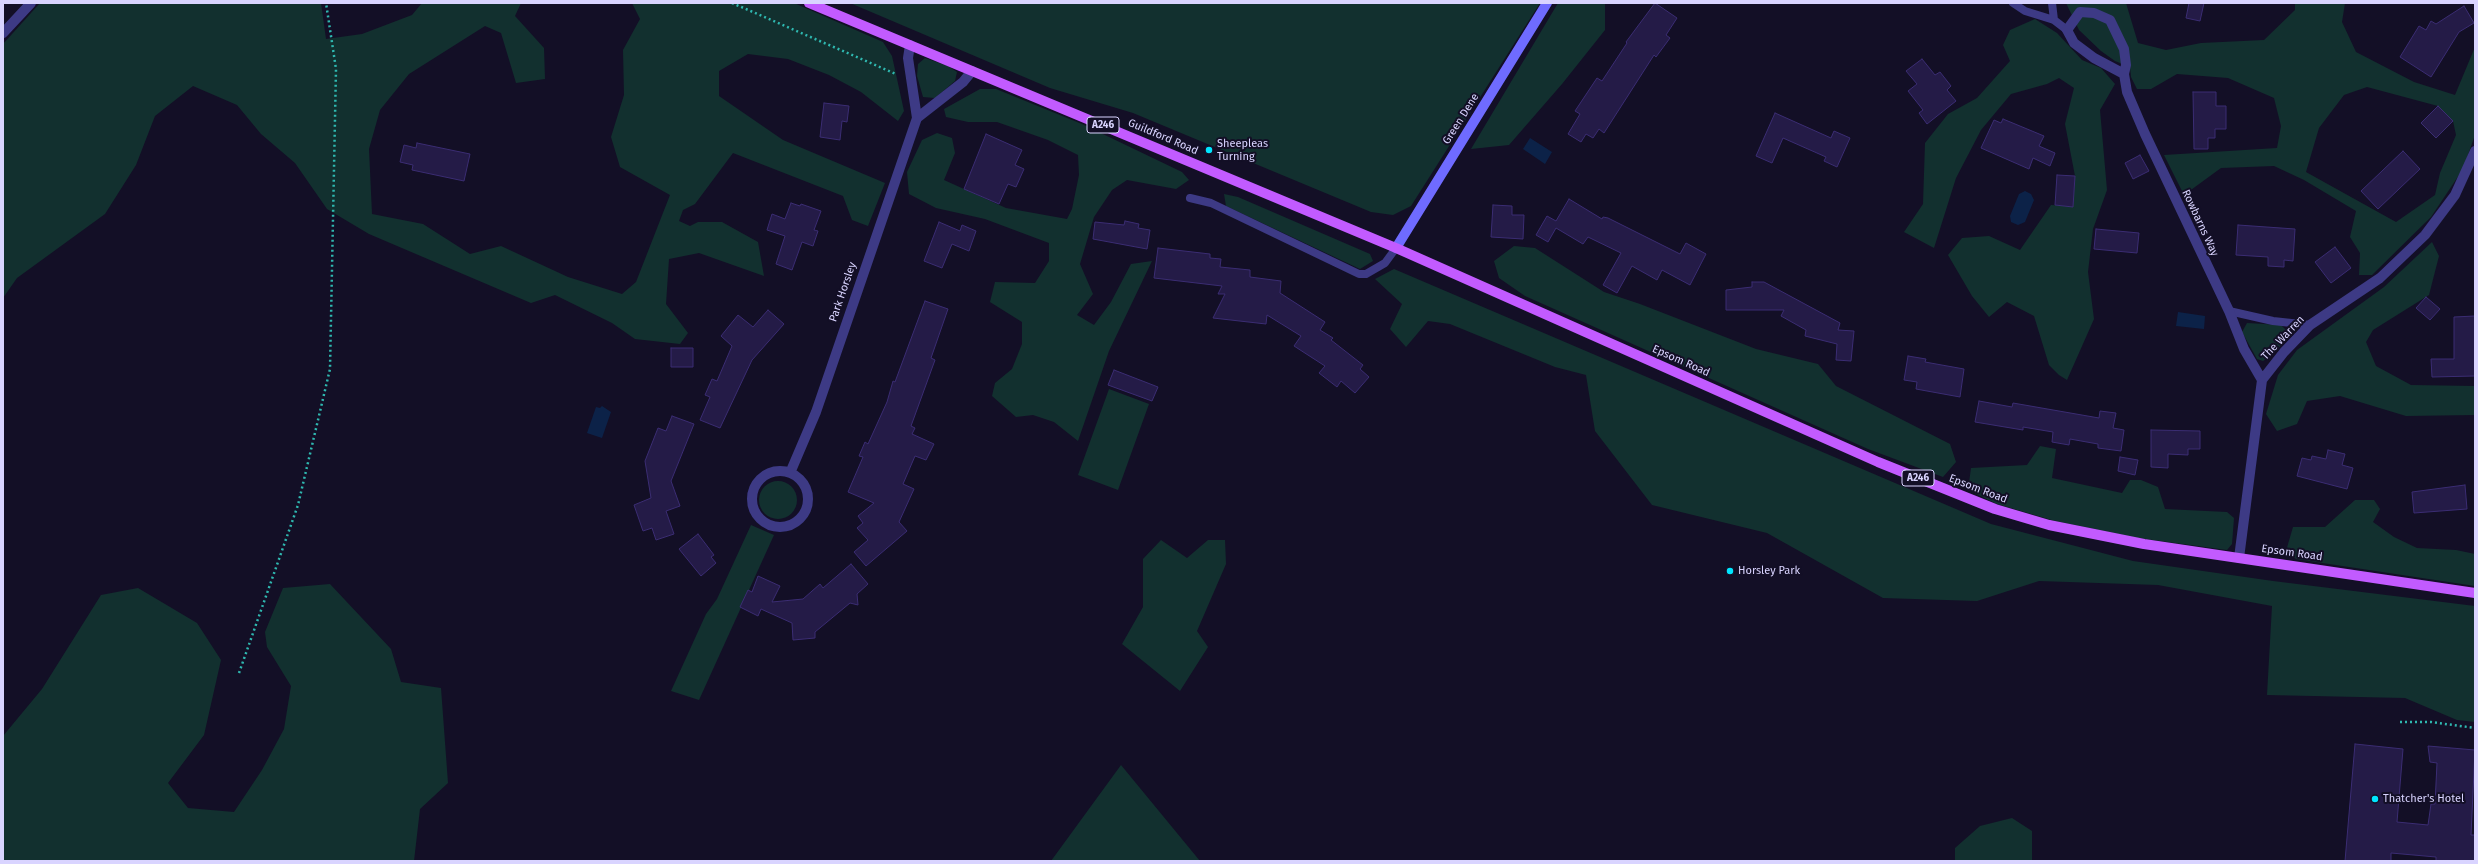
<!DOCTYPE html>
<html>
<head>
<meta charset="utf-8">
<style>
	body { margin:0 }
	#map { position:relative; width:2478px; height:864px; overflow:hidden; background:#130f26; font-family:"Fira Sans",sans-serif }
	canvas { display:block }
	.frame { position:absolute; inset:0; border:4px solid #d9d4ff; pointer-events:none }
</style>
</head>
<body>
<div id="map">
<canvas width="2478" height="864"></canvas>
<div class="frame"></div>
</div>
<script>
const ctx = document.querySelector('canvas').getContext('2d');
ctx.lineJoin = 'round';
function paint(path, color) {
  ctx.fillStyle = color;
  ctx.fill(path, 'evenodd');
}
function shape(rows) {
  const path = new Path2D();
  for (const r of rows) {
    if (r.length === 3) {
      path.moveTo(r[0] + r[2], r[1]);
      path.arc(r[0], r[1], r[2], 0, 2 * Math.PI);
      continue;
    }
    path.moveTo(r[0], r[1]);
    for (let i = 2; i < r.length; i += 2) path.lineTo(r[i], r[i + 1]);
  }
  return path;
}
function trace(path, color, width, dash) {
  ctx.strokeStyle = color;
  ctx.lineWidth = width;
  ctx.lineCap = dash ? 'butt' : 'round';
  ctx.setLineDash(dash || []);
  ctx.stroke(path);
}
function write(font, color, halo, rows, align = 'center') {
  ctx.font = font + ' "Fira Sans",sans-serif';
  ctx.lineWidth = 4;
  ctx.setLineDash([]);
  ctx.textBaseline = 'middle';
  ctx.strokeStyle = halo;
  ctx.fillStyle = color;
  for (const [text, x, y, turn = 0] of rows) {
    ctx.save();
    ctx.translate(x, y);
    ctx.rotate((+turn || 0) * Math.PI / 180);
    ctx.textAlign = isNaN(turn) ? turn : align;
    if (halo) ctx.strokeText(text, 0, 0);
    ctx.fillText(text, 0, 0);
    ctx.restore();
  }
}
const green = shape([
	[40,3,321,3,326,39,362,34,412,15,422,3,521,3,515,16,544,48,545,79,516,83,501,33,485,26,409,74,380,110,369,149,372,214,423,224,470,254,501,246,568,277,622,294,636,282,670,195,620,167,611,137,624,95,623,50,640,19,632,3,794,3,883,42,892,56,904,111,898,121,861,92,829,75,788,59,748,54,719,71,719,96,783,140,885,183,868,226,852,220,843,196,733,153,695,204,683,210,679,221,690,226,698,222,722,222,758,242,764,276,699,253,669,259,666,304,688,333,680,344,635,339,612,323,555,295,531,303,369,234,327,209,295,163,261,134,237,105,193,86,155,116,136,165,105,214,17,278,3,298,3,44],
	[850,3,1540,3,1411,206,1393,215,1371,212,1133,113,1050,88],
	[1558,3,1605,3,1605,30,1562,84,1509,145,1471,149],
	[2066,3,2126,3,2138,43,2166,50,2201,43,2264,40,2295,10,2295,3,2345,3,2342,22,2356,52,2414,82,2455,95,2475,47,2475,135,2463,169,2431,217,2372,275,2359,275,2360,253,2350,237,2356,211,2304,180,2274,166,2221,168,2184,195,2164,155,2277,148,2281,126,2274,98,2228,78,2177,74,2151,89,2137,89,2131,77,2130,67,2115,61,2101,51,2079,30],
	[2367,87,2438,106,2453,121,2456,135,2440,173,2435,195,2396,222,2306,172,2319,128,2344,95],
	[2035,19,2057,33,2082,60,2101,68,2115,84,2100,110,2107,190,2093,229,2088,272,2094,319,2067,380,2059,375,2049,365,2034,316,2007,302,1989,317,1972,296,1948,255,1962,238,1989,236,2020,250,2051,205,2073,206,2075,176,2065,124,2074,88,2059,78,2047,84,2011,94,1981,130,1956,178,1934,248,1904,232,1923,204,1925,143,1948,114,1977,98,2010,61,2003,45,2010,30],
	[925,58,948,66,957,72,955,81,935,98,923,97,917,76,918,64],
	[980,89,996,89,1082,124,1182,172,1189,180,1176,189,1127,180,1112,190,1094,217,1080,264,1093,294,1077,315,1094,325,1111,302,1131,264,1152,261,1109,351,1078,441,1054,422,1033,415,1016,417,992,396,995,383,1012,369,1022,344,1022,322,990,302,995,282,1035,283,1049,261,1049,243,985,219,936,208,909,194,907,172,922,140,937,133,952,138,955,153,944,180,1006,208,1067,219,1072,209,1079,175,1078,155,1048,140,997,122,968,122,946,117,944,109],
	[1224,194,1238,197,1370,254,1373,261,1360,269,1226,206],
	[2432,242,2439,256,2429,295,2373,330,2366,342,2376,366,2411,385,2475,386,2475,415,2406,416,2340,396,2307,401,2297,424,2277,431,2266,414,2278,375,2297,350,2384,287],
	[1514,246,1535,248,1604,292,1640,304,1756,349,1818,364,1836,386,1950,444,1956,462,1943,477,1868,449,1525,296,1499,278,1494,261],
	[1394,269,1991,524,2133,561,2273,581,2475,606,2475,722,2457,720,2405,698,2267,695,2272,606,2158,585,2039,581,1977,601,1883,598,1767,533,1652,505,1595,431,1586,375,1555,367,1450,324,1428,321,1406,347,1390,329,1402,304,1375,279],
	[2247,323,2281,325,2287,331,2286,340,2271,356,2263,361,2257,359,2242,332],
	[1109,389,1149,404,1118,490,1078,475],
	[2040,446,2056,449,2052,478,2122,493,2130,480,2141,480,2158,487,2165,509,2227,512,2234,518,2232,544,2227,550,2138,538,2055,521,1997,504,1968,490,1971,468,2027,465],
	[778,500,19],
	[2355,500,2374,500,2380,509,2373,522,2394,537,2417,548,2456,550,2475,554,2475,586,2296,559,2286,551,2293,527,2325,527],
	[751,525,774,535,699,700,671,691,706,614,717,599],
	[1161,540,1187,558,1208,540,1225,540,1226,564,1197,631,1208,647,1180,691,1122,644,1143,607,1143,559],
	[330,584,391,649,401,682,441,688,448,783,420,809,414,861,3,861,3,736,42,689,101,595,138,588,197,623,221,660,204,735,168,783,188,808,234,812,262,770,284,729,291,686,267,647,265,632,283,588],
	[1121,765,1200,861,1051,861],
	[2012,818,2032,831,2032,861,1955,861,1955,848,1980,826]
]);
const water = shape([
	[1530,138,1552,152,1545,164,1523,149],
	[2025,191,2031,194,2034,200,2025,222,2018,225,2011,222,2010,216,2019,194],
	[2178,312,2205,316,2204,329,2176,326],
	[602,406,611,412,602,438,587,433,596,407,600,408]
]);
const building = shape([
	[1655,3,1677,18,1666,35,1670,38,1656,57,1654,55,1604,133,1599,129,1593,138,1586,134,1581,142,1568,134,1580,114,1575,111,1597,78,1602,81,1627,43,1626,42,1655,3],
	[2189,3,2204,3,2200,21,2186,18,2189,3],
	[2464,6,2474,23,2459,32,2431,77,2400,57,2419,26,2426,30,2431,21,2436,24,2464,6],
	[1922,59,1935,75,1940,72,1951,86,1947,90,1956,101,1927,124,1919,113,1923,110,1908,91,1917,84,1906,71,1922,59],
	[2193,92,2216,92,2216,106,2226,106,2226,129,2215,129,2215,138,2208,138,2208,149,2194,149,2193,92],
	[824,103,849,106,847,122,842,121,840,140,820,137,824,103],
	[2438,106,2453,121,2436,138,2421,123,2438,106],
	[1775,113,1831,138,1834,131,1850,138,1837,167,1824,161,1826,157,1783,138,1772,163,1756,156,1775,113],
	[2003,119,2044,136,2039,146,2055,153,2050,166,2033,158,2029,169,1981,148,1994,120,2001,123,2003,119],
	[986,134,1022,150,1015,165,1024,169,1016,187,1008,184,999,204,964,189,986,134],
	[417,143,470,154,464,181,412,170,413,165,400,162,404,145,416,148,417,143],
	[2403,151,2420,169,2378,209,2361,191,2403,151],
	[2140,155,2149,171,2133,179,2125,163,2140,155],
	[2057,175,2075,176,2073,207,2055,205,2057,175],
	[1569,199,1602,219,1603,217,1608,218,1680,254,1686,243,1706,254,1690,285,1662,270,1657,280,1632,266,1617,293,1603,285,1621,253,1588,237,1583,244,1556,228,1548,242,1536,235,1547,216,1556,221,1569,199],
	[791,203,800,206,801,204,821,211,814,230,818,231,813,246,802,242,792,270,776,264,785,236,767,230,772,214,785,219,791,203],
	[1493,205,1512,206,1512,215,1524,215,1523,239,1491,237,1493,205],
	[1125,221,1139,224,1138,228,1150,230,1147,249,1093,239,1095,222,1124,225,1125,221],
	[939,222,960,231,962,225,976,231,969,251,952,244,942,268,924,261,939,222],
	[2238,225,2295,229,2293,261,2284,260,2284,267,2268,266,2268,257,2236,255,2238,225],
	[2096,229,2139,233,2137,253,2094,249,2096,229],
	[2335,247,2351,268,2331,283,2315,262,2335,247],
	[1158,248,1210,254,1210,258,1221,259,1220,267,1250,270,1250,277,1281,281,1280,293,1325,322,1320,330,1333,338,1331,340,1363,365,1360,369,1369,377,1355,393,1341,381,1337,387,1319,373,1325,366,1294,346,1301,336,1267,315,1266,324,1213,318,1225,294,1218,294,1222,286,1154,278,1158,248],
	[1752,282,1764,282,1840,323,1838,330,1854,331,1851,361,1836,360,1837,344,1805,336,1806,330,1781,316,1784,310,1726,310,1726,290,1752,287,1752,282],
	[2426,297,2440,309,2430,320,2416,308,2426,297],
	[925,301,948,309,931,358,935,360,911,426,915,428,912,434,934,444,926,460,915,456,903,484,914,489,899,522,907,531,866,566,854,552,868,540,857,528,863,523,858,516,874,503,848,492,863,457,859,456,865,442,868,444,887,402,893,381,895,382,925,301],
	[768,310,784,324,752,360,720,428,700,420,710,397,705,395,712,379,717,381,732,346,721,336,738,315,753,327,768,310],
	[2475,316,2475,376,2432,377,2431,359,2454,359,2454,317,2475,316],
	[671,348,693,348,693,367,671,367,671,348],
	[1908,356,1926,359,1925,362,1964,369,1960,397,1916,389,1917,382,1904,380,1908,356],
	[1114,370,1158,387,1152,401,1108,385,1114,370],
	[1979,401,2012,407,2013,403,2099,418,2100,411,2116,413,2113,428,2124,430,2121,451,2098,448,2098,444,2070,439,2069,445,2052,442,2053,432,2023,427,2023,430,1975,422,1979,401],
	[672,416,694,424,671,481,680,506,666,511,674,534,656,540,652,528,643,531,634,505,651,498,645,461,658,428,666,431,672,416],
	[2151,430,2200,431,2200,449,2188,449,2188,455,2168,454,2168,468,2151,467,2151,430],
	[2328,450,2345,454,2342,465,2353,468,2347,489,2297,476,2302,458,2311,460,2312,456,2326,459,2328,450],
	[2120,457,2138,460,2135,475,2118,471,2120,457],
	[2465,485,2467,509,2414,513,2412,492,2465,485],
	[698,534,714,555,711,557,716,563,701,576,679,549,698,534],
	[851,564,868,584,857,594,858,605,850,603,815,632,815,638,793,640,792,623,761,609,758,616,740,607,748,590,752,592,758,576,780,586,772,602,803,599,820,584,823,588,851,564],
	[2355,744,2403,749,2397,822,2428,825,2431,804,2435,804,2437,763,2430,762,2428,746,2475,750,2471,835,2475,835,2475,861,2436,861,2436,857,2391,853,2391,861,2345,861,2355,744]
]);
const path = shape([
	[732,3,896,74],
	[239,673,298,505,330,369,336,69,326,3],
	[2400,722,2431,722,2475,728]
]);
const lane = shape([
	[2013,3,2025,11,2054,20,2067,30],
	[2052,3,2054,20],
	[1190,198,1211,203,1359,274,1366,274,1385,263,1396,248],
	[2229,311,2273,321,2310,325]
]);
const street = shape([
	[3,33,31,3],
	[910,45,908,58,917,118],
	[2124,74,2126,65,2124,49,2110,20,2094,13,2080,12,2067,30,2074,43,2094,58,2124,74,2127,92,2145,134,2229,311,2244,349,2262,380],
	[780,499,28],
	[790,473,816,412,917,118,963,82,972,71],
	[2239,558,2262,380,2284,352,2310,325,2380,278,2425,235,2455,195,2475,151]
]);
const secondary = shape([
	[1396,248,1547,3]
]);
const primary = shape([
	[809,3,1396,248,1878,462,1995,509,2049,525,2144,544,2475,593]
]);
const markers = [
	[1209,150,4,"#00e5ff"],
	[1730,571,4,"#00e5ff"],
	[2375,799,4,"#00e5ff"]
];
const shields = [
	[1103,125,32],
	[1918,478,32]
];
const shieldNames = [
	["A246",1103,125],
	["A246",1918,478]
];
const streetNames = [
	["Green Dene",1461,119,-58],
	["Guildford Road",1163,137,23],
	["Rowbarns Way",2200,223,65],
	["Park Horsley",843,292,-71],
	["The Warren",2283,338,-46],
	["Epsom Road",1681,361,24],
	["Epsom Road",1978,489,21],
	["Epsom Road",2292,553,8]
];
const poiNames = [
	["Sheepleas",1217,144],
	["Turning",1217,157],
	["Horsley Park",1738,571],
	["Thatcher's Hotel",2383,799]
];
paint(green, '#12302f');
paint(water, '#0c2248');
paint(building, '#241b47');
trace(building, '#3b2d73', 1);
trace(path, '#2fb8b0', 2.5, [2, 3]);
trace(lane, '#3d3a85', 8);
trace(street, '#3d3a85', 10);
trace(secondary, '#6f6bff', 10);
trace(primary, '#c25bff', 10);
for (const [x, y, r, color] of markers) {
  const dot = new Path2D();
  dot.arc(x, y, r, 0, 2 * Math.PI);
  ctx.fillStyle = color;
  ctx.fill(dot);
  trace(dot, '#130f26', 1.5);
}
for (const [x, y, w] of shields) {
  const box = new Path2D();
  box.roundRect(x - w / 2, y - 8, w, 16, 3);
  ctx.fillStyle = '#130f26';
  ctx.fill(box);
  trace(box, '#d9d4ff', 1);
}
write('bold 10px', '#d9d4ff', null, shieldNames);
write('11px', '#d9d4ff', '#130f26', streetNames);
write('11px', '#d9d4ff', '#130f26', poiNames, 'left');
</script>
</body>
</html>
